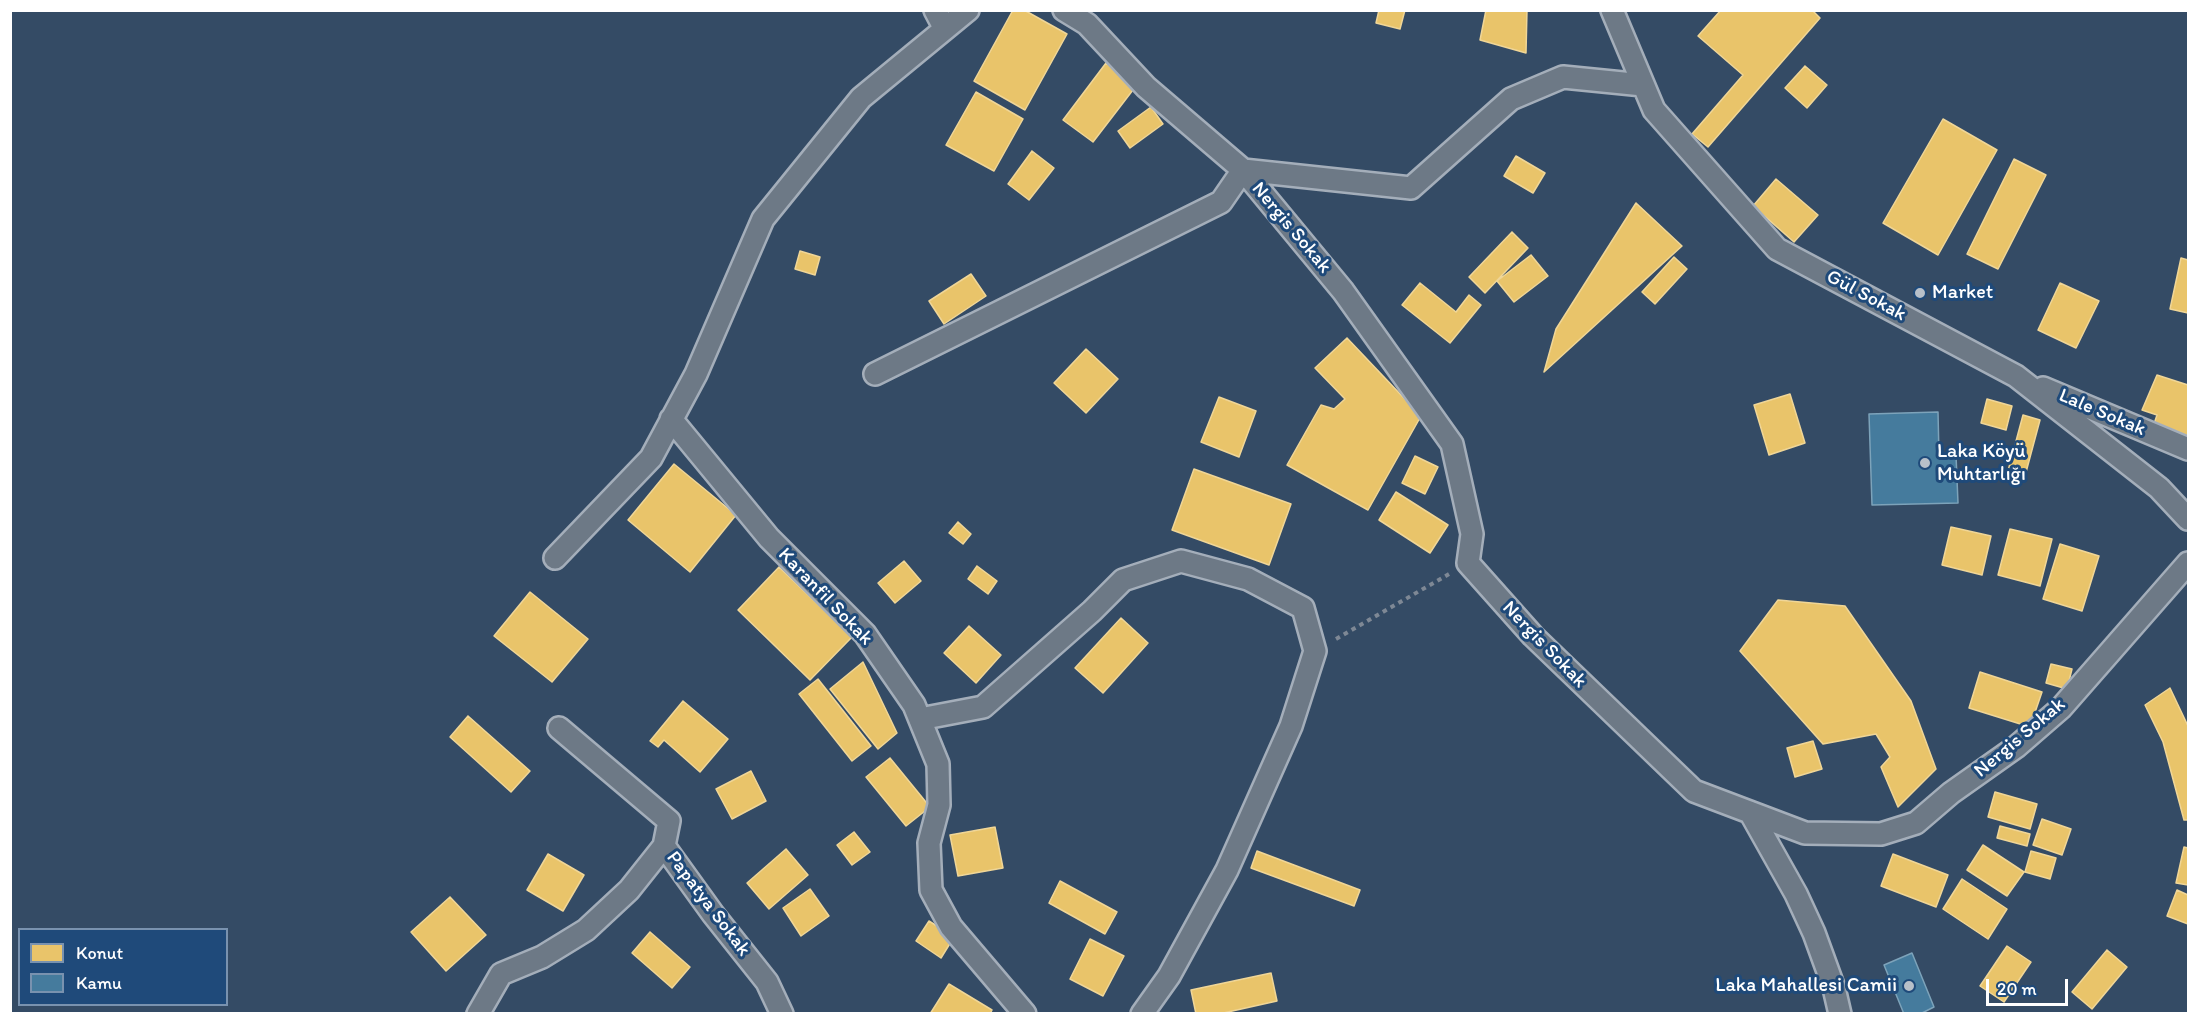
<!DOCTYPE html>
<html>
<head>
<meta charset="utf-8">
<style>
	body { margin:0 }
	#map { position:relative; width:2199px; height:1024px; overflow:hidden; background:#344b65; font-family:Itim,sans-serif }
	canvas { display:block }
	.frame { position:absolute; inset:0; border:12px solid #fff; pointer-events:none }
	.legend { position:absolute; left:18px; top:928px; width:210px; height:78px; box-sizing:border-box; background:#1f4a7a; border:2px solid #7992af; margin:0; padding:8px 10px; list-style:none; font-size:18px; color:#fff }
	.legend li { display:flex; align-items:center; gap:12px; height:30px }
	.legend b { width:30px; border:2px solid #7992af }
	.scale { position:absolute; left:1986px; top:979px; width:82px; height:27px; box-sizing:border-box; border:3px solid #fff; border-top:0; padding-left:8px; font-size:18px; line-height:21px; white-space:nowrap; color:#fff; -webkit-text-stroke:4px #1f4a7a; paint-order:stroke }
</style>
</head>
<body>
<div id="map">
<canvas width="2199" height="1024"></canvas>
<div class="frame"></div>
<ul class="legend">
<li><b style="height:16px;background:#e9c46a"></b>Konut</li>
<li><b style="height:16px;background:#457b9d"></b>Kamu</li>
</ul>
<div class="scale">20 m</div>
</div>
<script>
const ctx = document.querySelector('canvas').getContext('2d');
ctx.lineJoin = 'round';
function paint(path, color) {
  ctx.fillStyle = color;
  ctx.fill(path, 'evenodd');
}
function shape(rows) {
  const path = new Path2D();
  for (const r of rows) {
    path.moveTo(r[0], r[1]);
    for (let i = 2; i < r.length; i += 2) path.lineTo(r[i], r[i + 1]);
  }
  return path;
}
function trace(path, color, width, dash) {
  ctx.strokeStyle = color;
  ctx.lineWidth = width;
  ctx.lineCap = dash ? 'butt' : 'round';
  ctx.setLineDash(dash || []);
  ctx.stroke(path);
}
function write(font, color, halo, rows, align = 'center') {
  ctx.font = font + ' Itim,sans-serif';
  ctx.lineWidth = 6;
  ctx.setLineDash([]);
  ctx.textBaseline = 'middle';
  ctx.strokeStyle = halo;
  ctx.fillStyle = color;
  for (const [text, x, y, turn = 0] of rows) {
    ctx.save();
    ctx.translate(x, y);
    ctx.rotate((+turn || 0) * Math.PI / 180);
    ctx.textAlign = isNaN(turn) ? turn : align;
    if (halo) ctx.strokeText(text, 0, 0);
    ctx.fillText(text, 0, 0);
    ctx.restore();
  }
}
const homes = shape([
	[1013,10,1024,10,1067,34,1025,110,974,81,1013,10],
	[1379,10,1405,10,1400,29,1376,23,1379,10],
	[1486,10,1527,10,1526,53,1480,40,1486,10],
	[1721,10,1812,10,1820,18,1708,147,1692,134,1743,75,1698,36,1721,10],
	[1106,63,1136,86,1093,142,1063,120,1106,63],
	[1805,66,1827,85,1807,108,1785,88,1805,66],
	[976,92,1023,119,994,171,946,145,976,92],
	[1151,107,1163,124,1130,148,1118,131,1151,107],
	[1943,119,1997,150,1938,255,1883,223,1943,119],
	[1032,151,1054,168,1029,200,1008,184,1032,151],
	[1516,156,1545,173,1533,193,1504,176,1516,156],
	[2014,159,2046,175,1998,269,1967,254,2014,159],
	[1776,179,1818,215,1794,242,1753,206,1776,179],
	[1636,203,1682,246,1544,372,1556,329,1636,203],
	[1512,232,1528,248,1485,293,1469,277,1512,232],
	[800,251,820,257,815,275,795,269,800,251],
	[1531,255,1548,276,1514,302,1497,281,1531,255],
	[1674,257,1687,269,1655,304,1642,292,1674,257],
	[2181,258,2188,260,2188,313,2170,309,2181,258],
	[971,274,986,296,944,324,929,301,971,274],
	[1420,283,1456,312,1469,295,1481,305,1450,343,1402,305,1420,283],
	[2060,283,2099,301,2076,348,2038,330,2060,283],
	[1347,338,1421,416,1368,510,1287,465,1321,405,1334,409,1345,399,1315,368,1347,338],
	[1086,349,1118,379,1086,413,1054,383,1086,349],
	[2157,375,2188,385,2188,444,2153,427,2157,415,2142,410,2157,375],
	[1790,394,1805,443,1769,455,1754,405,1790,394],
	[1219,397,1256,411,1239,457,1201,442,1219,397],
	[1987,399,2012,406,2006,430,1981,423,1987,399],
	[2023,415,2040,420,2025,476,2008,471,2023,415],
	[1415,456,1438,467,1425,494,1402,483,1415,456],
	[674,464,736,515,690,572,628,520,674,464],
	[1194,469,1291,504,1269,565,1172,530,1194,469],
	[1396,492,1448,525,1430,553,1379,520,1396,492],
	[958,522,971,534,963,544,949,533,958,522],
	[1951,527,1991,536,1982,575,1942,565,1951,527],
	[2010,529,2052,539,2040,586,1998,575,2010,529],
	[2060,544,2099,556,2082,611,2043,599,2060,544],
	[904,561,921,581,895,603,878,583,904,561],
	[977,566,997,581,988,594,968,579,977,566],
	[779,567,852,637,810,680,738,610,779,567],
	[530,592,588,639,552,682,494,636,530,592],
	[1778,600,1845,606,1911,701,1936,769,1898,807,1881,767,1890,757,1876,734,1823,744,1740,651,1778,600],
	[1121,618,1148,643,1103,693,1075,668,1121,618],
	[969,626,1001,655,976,683,944,653,969,626],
	[863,662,897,733,878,749,830,689,863,662],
	[2051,664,2072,669,2067,689,2046,683,2051,664],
	[1980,672,2042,692,2030,727,1969,708,1980,672],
	[818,679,871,746,852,761,799,694,818,679],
	[2170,688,2188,726,2188,820,2184,820,2163,742,2145,705,2170,688],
	[683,701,728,739,700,772,664,740,658,747,650,741,683,701],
	[468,716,530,771,511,792,450,737,468,716],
	[1813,741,1822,769,1795,777,1787,748,1813,741],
	[890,758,930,807,906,826,866,777,890,758],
	[751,771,766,801,732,819,716,789,751,771],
	[1995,792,2037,804,2030,829,1988,817,1995,792],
	[2042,819,2071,829,2062,855,2033,845,2042,819],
	[2000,826,2030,834,2027,846,1997,838,2000,826],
	[995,827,1003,868,958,876,950,835,995,827],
	[854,832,870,852,852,865,837,845,854,832],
	[1983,845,2024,872,2007,896,1967,870,1983,845],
	[2184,847,2188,848,2188,885,2176,883,2184,847],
	[786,849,808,875,769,909,747,883,786,849],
	[1257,851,1360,890,1354,906,1251,868,1257,851],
	[2031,851,2056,858,2050,879,2025,872,2031,851],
	[548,854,584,875,563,911,527,890,548,854],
	[1893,854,1948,875,1936,907,1881,886,1893,854],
	[1962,879,2007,909,1988,939,1943,909,1962,879],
	[1060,881,1117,912,1105,934,1049,903,1060,881],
	[810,889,829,916,801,936,783,908,810,889],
	[2177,890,2188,895,2188,924,2167,916,2177,890],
	[450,897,486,935,446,971,411,932,450,897],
	[929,921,954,937,941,958,916,941,929,921],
	[650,932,690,967,672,988,632,953,650,932],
	[1090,939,1124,956,1103,996,1070,979,1090,939],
	[2007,946,2031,962,2004,1002,1980,986,2007,946],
	[2107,950,2127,967,2092,1009,2072,992,2107,950],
	[1271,973,1277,1001,1219,1014,1196,1014,1191,990,1271,973],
	[949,984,992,1010,990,1014,930,1014,949,984]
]);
const public = shape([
	[1938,412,1939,456,1956,455,1958,503,1872,505,1869,414,1938,412],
	[1912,953,1934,1007,1920,1014,1904,1014,1884,965,1912,953]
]);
const path = shape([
	[1336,639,1449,574]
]);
const minor = shape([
	[935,10,945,29],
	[1064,10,1087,24,1146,87,1243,170,1343,291,1452,444,1472,534,1468,563,1533,636,1694,791,1805,833,1881,834,1916,823,1951,793,2016,747,2061,708,2188,563],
	[1612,10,1654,110,1777,249,2016,376,2159,488,2188,519],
	[875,374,1221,202,1243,170,1411,188,1511,99,1563,77,1643,85],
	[2043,388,2188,449],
	[671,419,769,538,865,634,914,705,938,764,939,805,929,843,931,890,951,927,1025,1014],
	[555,558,651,458,696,374,763,219,861,98,968,10],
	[920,719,983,707,1092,611,1123,580,1181,561,1248,579,1303,608,1315,651,1291,726,1227,870,1169,976,1142,1014],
	[559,728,669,821,664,846,713,914,767,982,782,1014],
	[1750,812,1796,894,1814,933,1834,988,1840,1014],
	[478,1014,501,974,542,957,586,930,629,890,664,846]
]);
const markers = [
	[1920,293,6,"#b8c0c9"],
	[1925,463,6,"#b8c0c9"],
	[1909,986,6,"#b8c0c9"]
];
const streetNames = [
	["Nergis Sokak",1291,228,50],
	["Gül Sokak",1866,296,28],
	["Lale Sokak",2102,413,23],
	["Karanfil Sokak",825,597,46],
	["Nergis Sokak",1544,645,46],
	["Nergis Sokak",2020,738,-40],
	["Papatya Sokak",708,904,53]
];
const poiNames = [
	["Market",1932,293],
	["Laka Köyü",1937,452],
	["Muhtarlığı",1937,475],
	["Laka Mahallesi Camii",1897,986,"right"]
];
paint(homes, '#e9c46a');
trace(homes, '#f0d697', 1.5);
paint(public, '#457b9d');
trace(public, '#7da3ba', 1.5);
trace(minor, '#a4aeba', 26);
trace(path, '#7e8895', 4, [4.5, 4.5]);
trace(minor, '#6d7986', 21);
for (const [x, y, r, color] of markers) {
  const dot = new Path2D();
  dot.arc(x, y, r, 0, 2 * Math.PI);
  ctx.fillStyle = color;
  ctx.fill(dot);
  trace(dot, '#1f4a7a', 2);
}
write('20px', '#fff', '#1f4a7a', streetNames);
write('20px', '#fff', '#1f4a7a', poiNames, 'left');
</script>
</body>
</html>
